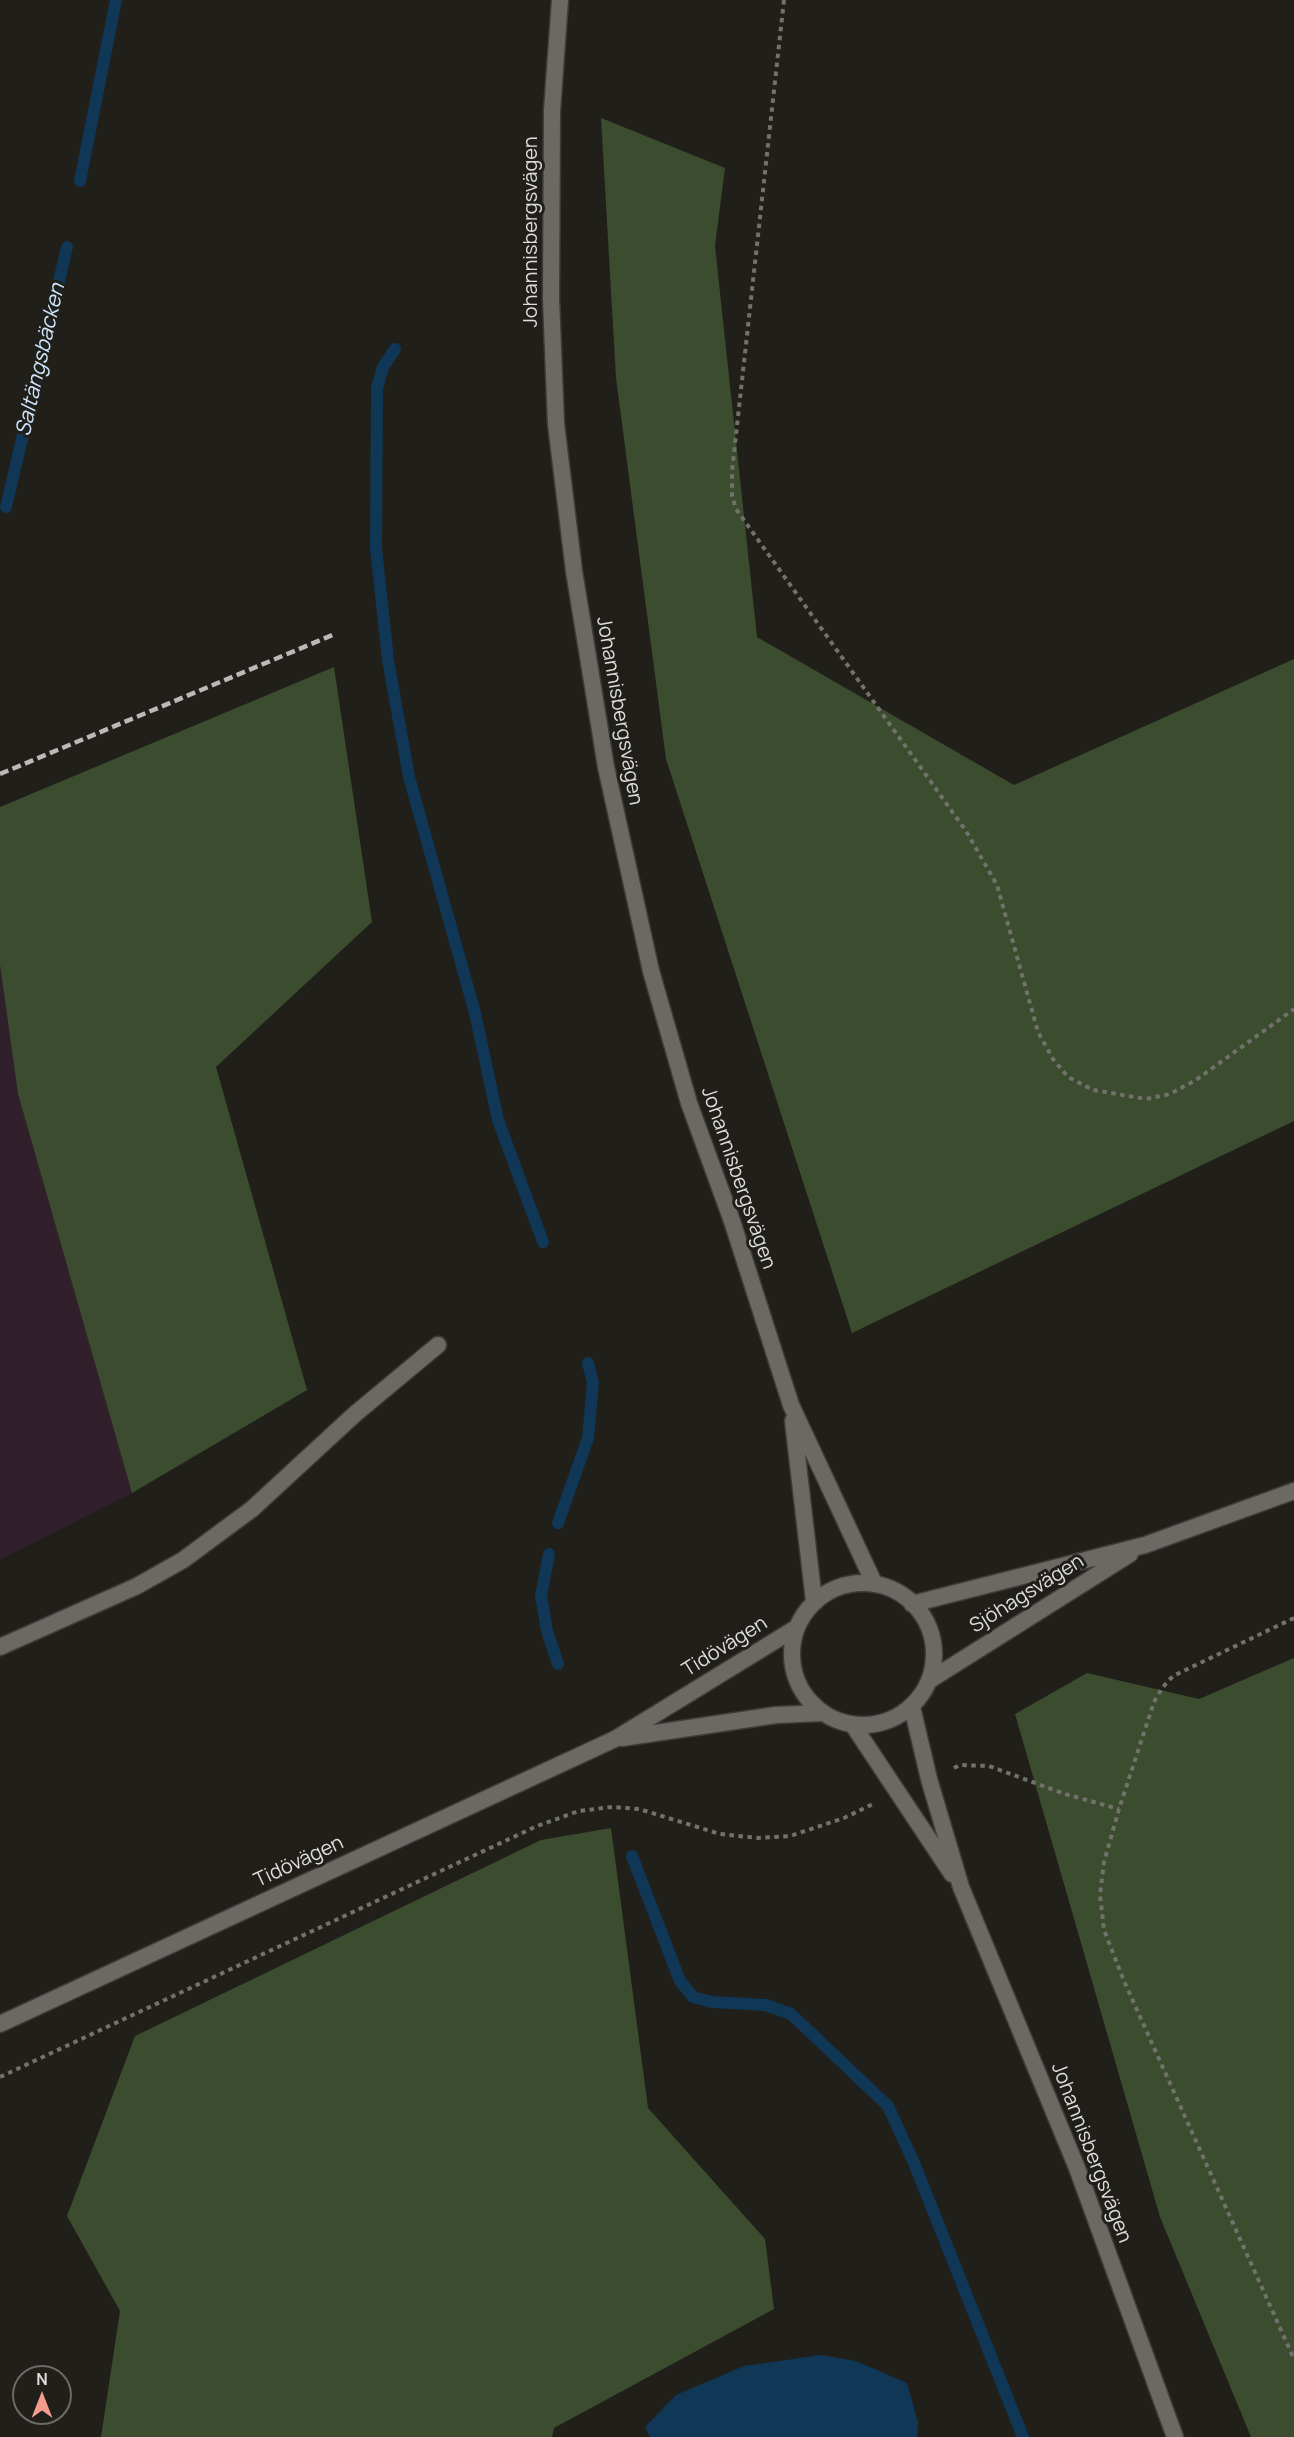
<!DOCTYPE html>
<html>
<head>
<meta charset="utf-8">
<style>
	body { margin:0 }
	#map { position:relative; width:1294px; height:2437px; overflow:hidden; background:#201f1a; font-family:Manrope,sans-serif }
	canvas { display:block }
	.north { position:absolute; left:12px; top:2365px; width:60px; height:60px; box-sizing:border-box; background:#201f1a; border:2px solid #6c6b67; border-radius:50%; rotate:0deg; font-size:16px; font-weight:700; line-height:24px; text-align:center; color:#deddda }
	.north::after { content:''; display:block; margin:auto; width:21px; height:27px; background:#f49d8d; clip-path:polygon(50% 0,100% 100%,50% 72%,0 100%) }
</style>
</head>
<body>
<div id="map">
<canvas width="1294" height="2437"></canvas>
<div class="north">N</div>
</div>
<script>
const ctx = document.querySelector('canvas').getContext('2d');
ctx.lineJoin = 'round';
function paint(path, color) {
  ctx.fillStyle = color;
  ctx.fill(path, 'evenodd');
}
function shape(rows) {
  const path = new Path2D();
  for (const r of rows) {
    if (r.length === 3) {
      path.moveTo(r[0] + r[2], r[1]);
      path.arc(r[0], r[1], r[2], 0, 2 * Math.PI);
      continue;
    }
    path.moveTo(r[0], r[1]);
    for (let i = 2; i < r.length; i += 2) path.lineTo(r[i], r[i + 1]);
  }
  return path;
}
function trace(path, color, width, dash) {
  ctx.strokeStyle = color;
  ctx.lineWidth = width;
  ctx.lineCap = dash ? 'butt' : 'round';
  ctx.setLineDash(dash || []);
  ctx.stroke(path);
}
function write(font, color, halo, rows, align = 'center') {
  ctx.font = font + ' Manrope,sans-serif';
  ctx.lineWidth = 6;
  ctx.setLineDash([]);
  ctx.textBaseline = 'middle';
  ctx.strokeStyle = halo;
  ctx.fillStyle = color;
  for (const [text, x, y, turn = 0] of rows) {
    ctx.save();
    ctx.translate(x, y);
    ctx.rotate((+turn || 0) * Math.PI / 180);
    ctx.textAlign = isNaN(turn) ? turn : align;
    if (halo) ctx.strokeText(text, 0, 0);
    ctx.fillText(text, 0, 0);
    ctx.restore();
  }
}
const industrial = shape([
	[0,965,18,1094,132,1493,0,1560]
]);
const green = shape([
	[601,118,725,168,715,246,757,637,1014,785,1294,659,1294,1121,852,1333,666,759,616,378],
	[334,667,372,922,216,1067,307,1390,132,1493,18,1094,0,965,0,807],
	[1294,1658,1294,2437,1251,2437,1160,2217,1015,1714,1087,1673,1199,1699],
	[611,1828,648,2108,765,2239,774,2309,554,2428,552,2437,101,2437,120,2311,67,2216,135,2036,541,1840]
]);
const water = shape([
	[821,2355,856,2361,907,2383,918,2422,917,2437,650,2437,645,2427,676,2395,744,2366]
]);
const stream = shape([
	[80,181,116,0],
	[395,349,383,367,377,388,376,548,388,660,409,777,475,1013,498,1120,543,1242],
	[6,507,67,247],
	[558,1523,588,1438,593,1383,588,1363],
	[549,1554,541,1596,547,1631,558,1664],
	[632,1856,680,1981,693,1997,712,2002,766,2005,791,2014,888,2106,914,2163,1023,2437]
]);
const path = shape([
	[784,0,732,471,732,496,736,509,966,831,997,885,1038,1032,1053,1059,1068,1077,1093,1090,1146,1099,1170,1094,1196,1080,1294,1009],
	[1294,1618,1173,1676,1162,1688,1154,1702,1119,1809,1104,1862,1100,1895,1104,1930,1124,1981,1294,2359],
	[954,1768,960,1765,989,1766,1065,1794,1119,1809],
	[0,2077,537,1826,579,1811,612,1807,639,1809,720,1834,758,1838,790,1836,844,1818,873,1804]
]);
const minor = shape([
	[0,1647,137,1586,183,1560,252,1509,355,1414,438,1345]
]);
const tertiary = shape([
	[622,1738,776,1715,823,1713],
	[0,2024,615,1739,796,1628]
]);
const secondary = shape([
	[560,0,552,111,551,299,556,424,574,571,606,767,651,971,689,1103,732,1221,791,1405,874,1583],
	[793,1421,814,1601],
	[863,1654,71],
	[912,1604,1145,1545,1294,1491],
	[930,1680,1130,1554],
	[912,1707,929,1779,961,1887,1077,2168,1175,2437],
	[853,1725,952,1874]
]);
const rail = shape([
	[0,774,335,634]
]);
const streetNames = [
	["Johannisbergsvägen",531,232,-90],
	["Johannisbergsvägen",619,711,80],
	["Johannisbergsvägen",738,1178,71],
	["Sjöhagsvägen",1027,1594,-32],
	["Tidövägen",725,1647,-32],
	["Tidövägen",299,1862,-25],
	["Johannisbergsvägen",1091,2153,69]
];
const waterNames = [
	["Saltängsbäcken",41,360,-77]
];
paint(industrial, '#2f202c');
paint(green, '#3c4c2f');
paint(water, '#103756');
trace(stream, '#103756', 12);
trace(minor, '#3d3c38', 19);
trace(tertiary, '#3d3c38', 19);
trace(secondary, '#3d3c38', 19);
trace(path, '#72716c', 4, [4.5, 4.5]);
trace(minor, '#6b6963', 16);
trace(tertiary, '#6b6963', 16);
trace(secondary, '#6b6963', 16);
trace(rail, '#bbbab7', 4.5, [9, 4.5]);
write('20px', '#deddda', '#201f1a', streetNames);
write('italic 21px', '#cde5fb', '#201f1a', waterNames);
</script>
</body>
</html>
